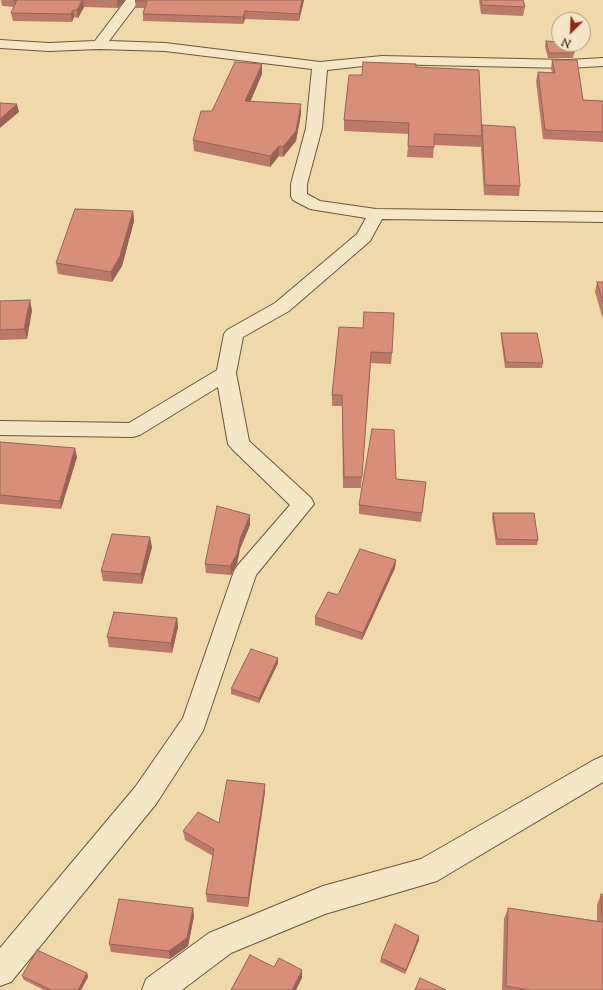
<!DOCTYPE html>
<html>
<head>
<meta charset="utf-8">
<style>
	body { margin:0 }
	#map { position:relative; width:603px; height:990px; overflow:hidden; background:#efd8a9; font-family:"Sorts Mill Goudy",serif }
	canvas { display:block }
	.north { position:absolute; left:551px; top:12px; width:40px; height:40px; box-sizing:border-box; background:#f5e6c7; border:1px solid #aa9c83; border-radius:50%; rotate:204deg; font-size:11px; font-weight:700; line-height:16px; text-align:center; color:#3a2d1c }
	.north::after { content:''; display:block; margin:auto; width:14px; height:18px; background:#8f2418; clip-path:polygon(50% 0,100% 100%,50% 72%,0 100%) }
</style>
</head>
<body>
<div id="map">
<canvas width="603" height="990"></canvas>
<div class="north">N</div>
</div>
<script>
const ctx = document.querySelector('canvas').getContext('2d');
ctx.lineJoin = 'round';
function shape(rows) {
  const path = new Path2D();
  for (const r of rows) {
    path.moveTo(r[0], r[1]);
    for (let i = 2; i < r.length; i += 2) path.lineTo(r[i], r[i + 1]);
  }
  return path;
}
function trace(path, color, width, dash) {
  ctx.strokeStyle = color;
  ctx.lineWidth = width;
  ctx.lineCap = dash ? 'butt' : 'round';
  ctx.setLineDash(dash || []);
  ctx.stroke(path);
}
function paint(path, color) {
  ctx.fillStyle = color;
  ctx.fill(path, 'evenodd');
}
const street = shape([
	[126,0,140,0,109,41,165,43,320,62,382,56,568,60,603,58,603,66,568,68,382,64,327,70,322,128,307,184,307,194,320,201,376,209,603,212,603,222,382,219,370,241,289,311,243,337,236,373,249,441,311,498,314,504,256,575,203,731,156,804,11,982,0,986,0,948,136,786,183,718,234,571,238,565,290,505,232,449,228,444,218,387,140,435,133,437,0,435,0,421,129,423,217,370,224,334,227,330,275,303,357,234,366,218,310,209,293,200,291,196,291,184,306,128,312,69,165,51,99,49,49,51,0,48,0,40,49,43,95,41,126,0],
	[603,756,603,782,437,881,325,914,231,953,182,990,142,990,146,979,209,933,323,886,421,859,594,760,603,756]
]);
const wall = shape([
	[1,0,125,0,118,8,84,7,78,18,74,17,72,22,13,21,11,13,14,7,2,6],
	[304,0,299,21,245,19,243,24,143,21,143,14,144,8,136,8,135,1],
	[479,0,523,0,525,7,523,16,481,14],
	[546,41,574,53,573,58,548,58,545,46],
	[552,60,583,100,603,101,603,142,543,139,536,81,538,72,552,72,551,69],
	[416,67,482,125,520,186,519,196,484,195,481,147,434,145,433,158,407,157,409,134,344,131,344,120,362,75],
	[262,74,250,102,301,114,296,141,283,157,279,156,270,167,194,151,193,140,212,111],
	[133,211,134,221,122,266,112,282,58,274,56,263],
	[597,282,603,282,603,319,595,292],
	[0,301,32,310,27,339,0,340],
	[339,327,392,353,391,364,371,363,361,488,343,488,342,406,332,406,332,395],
	[501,333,543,363,542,368,505,368,501,338],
	[0,442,77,457,61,509,0,504],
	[396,479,426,482,421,522,359,514,359,505],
	[493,513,538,540,537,545,496,545,492,518],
	[250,525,240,549,237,564,231,575,206,573,205,564],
	[152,547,142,584,103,581,101,571],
	[396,560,395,568,362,640,315,625,315,617,338,595],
	[177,618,178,627,172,653,109,647,107,637],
	[278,658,278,663,259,703,231,694,231,689],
	[265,784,265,792,248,907,207,902,206,894,213,856,185,840,183,831,219,823],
	[601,894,603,990,502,990,504,919,508,908,597,921,597,905],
	[194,916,188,946,170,959,111,952,109,944],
	[419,936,419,940,405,974,380,962,381,958],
	[87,973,88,977,81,990,44,990,24,980,22,976]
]);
const shadedWall = shape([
	[83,0,84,7,78,18,77,10],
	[117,0,125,0,118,8],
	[302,0,304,0,299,21,299,14],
	[73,10,74,17,72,22,71,14],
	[245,11,245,19,243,24,243,17],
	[262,64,262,74,246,112,245,101],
	[17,104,19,112,0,128,0,119],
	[301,104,301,114,296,141,283,157,283,147],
	[279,146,279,156,270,167,270,156],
	[133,211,134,221,122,266,112,282,111,272],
	[30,300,32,310,27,339,24,329],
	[75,448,77,457,61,509,60,501],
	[250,515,250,525,240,549,237,564,231,575,230,566,240,539],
	[150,537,152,547,142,584,141,574],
	[396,560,395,568,362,640,363,633],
	[177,618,178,627,172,653,171,643],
	[278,658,278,663,259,703,259,698],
	[265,784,265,792,248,907,248,898],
	[193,908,194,916,188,946,170,959,169,951],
	[419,936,419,940,405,974,406,970],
	[302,970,302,978,296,990,292,990],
	[87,973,88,977,81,990,78,990]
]);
const building = shape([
	[13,0,82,0,77,10,73,10,71,14,11,13,17,0,13,0],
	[136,0,302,0,299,14,245,11,243,17,143,14,147,1,135,1,136,0],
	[481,0,523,0,525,7,482,5,481,0],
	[546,41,559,42,559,44,573,44,574,53,549,53,546,41],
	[552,60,577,60,583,100,603,101,603,132,545,130,538,72,555,73,552,60],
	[235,62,262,64,245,101,301,104,296,131,283,147,279,146,270,156,193,140,201,111,212,111,235,62],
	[363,62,416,64,416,67,479,70,482,136,434,134,434,147,408,146,409,123,344,120,349,75,362,75,363,62],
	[0,103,17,104,0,119,0,103],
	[482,125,515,127,520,186,485,185,482,125],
	[75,209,133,211,120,256,111,272,56,263,75,209],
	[597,282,603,282,603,302,597,282],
	[30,300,24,329,0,330,0,301,30,300],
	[364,312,394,313,392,353,371,352,362,477,344,477,342,395,332,395,339,327,363,328,364,312],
	[501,333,537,333,543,363,506,362,501,333],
	[372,429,394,430,396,479,426,482,422,513,359,505,372,429],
	[0,442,75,448,60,501,0,495,0,442],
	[217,506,250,515,240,539,237,554,230,566,205,564,217,506],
	[493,513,534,513,538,540,497,539,493,513],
	[112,534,150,537,141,574,101,571,112,534],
	[360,549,396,560,363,633,315,617,328,592,338,595,360,549],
	[114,612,177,618,171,643,107,637,114,612],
	[251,649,278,658,259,698,231,689,251,649],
	[227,780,265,784,248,898,206,894,214,849,183,831,198,812,219,823,227,780],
	[601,894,603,895,603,990,530,990,506,986,508,908,602,922,601,894],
	[119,899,193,908,187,938,169,951,109,944,119,899],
	[395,924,419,936,406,970,381,958,395,924],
	[37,950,87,973,78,990,51,990,22,976,37,950],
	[250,955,274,967,279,958,302,970,292,990,231,990,250,955],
	[420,978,446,990,415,990,420,978]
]);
trace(street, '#67583f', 2);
paint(street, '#f5e6c7');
paint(wall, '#ba7a6a');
paint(shadedWall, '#976356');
paint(building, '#d88e7b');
trace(building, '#976356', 1);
</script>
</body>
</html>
